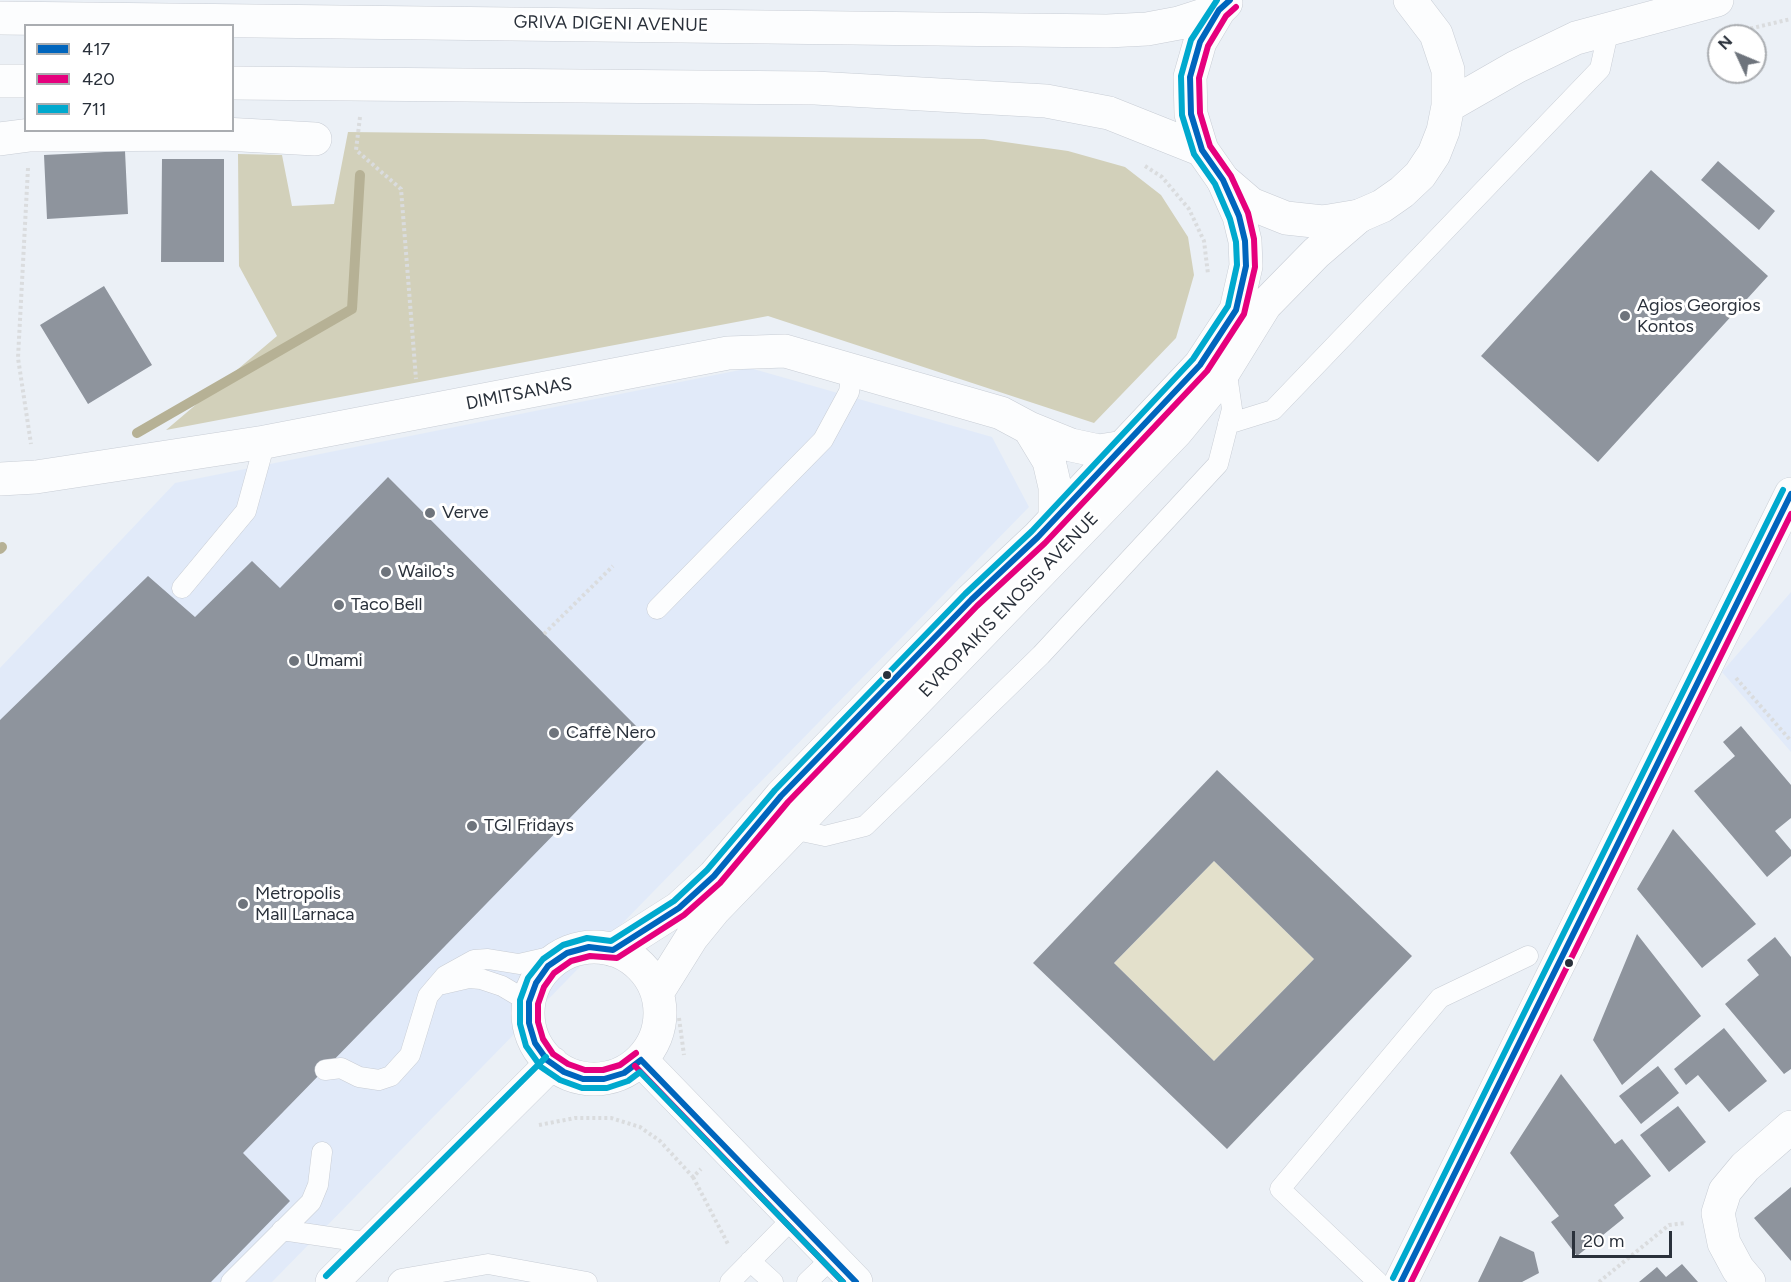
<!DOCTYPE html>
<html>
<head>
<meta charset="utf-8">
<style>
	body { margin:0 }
	#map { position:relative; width:1791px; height:1282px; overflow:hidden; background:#ebf0f6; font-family:Figtree,sans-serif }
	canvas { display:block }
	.legend { position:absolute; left:24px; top:24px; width:210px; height:108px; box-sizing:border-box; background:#fff; border:2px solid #aaadb1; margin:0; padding:8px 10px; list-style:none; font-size:18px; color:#2a313b }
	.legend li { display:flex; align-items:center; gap:12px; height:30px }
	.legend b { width:30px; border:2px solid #aaadb1 }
	.north { position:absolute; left:1707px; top:24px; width:60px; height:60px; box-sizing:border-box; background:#fff; border:2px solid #aaadb1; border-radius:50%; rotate:314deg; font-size:16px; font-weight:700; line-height:24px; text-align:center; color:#2a313b }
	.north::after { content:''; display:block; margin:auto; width:21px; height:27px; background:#6e747c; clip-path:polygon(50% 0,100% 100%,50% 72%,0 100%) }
	.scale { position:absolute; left:1572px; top:1231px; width:100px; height:27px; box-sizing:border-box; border:3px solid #2a313b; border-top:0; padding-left:8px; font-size:18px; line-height:21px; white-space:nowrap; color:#2a313b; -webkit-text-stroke:4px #fff; paint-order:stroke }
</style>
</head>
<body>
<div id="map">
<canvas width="1791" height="1282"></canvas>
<ul class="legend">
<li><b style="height:8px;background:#0065bd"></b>417</li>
<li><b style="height:8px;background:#e5007d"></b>420</li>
<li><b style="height:8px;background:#00a9ce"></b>711</li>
</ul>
<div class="north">N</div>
<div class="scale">20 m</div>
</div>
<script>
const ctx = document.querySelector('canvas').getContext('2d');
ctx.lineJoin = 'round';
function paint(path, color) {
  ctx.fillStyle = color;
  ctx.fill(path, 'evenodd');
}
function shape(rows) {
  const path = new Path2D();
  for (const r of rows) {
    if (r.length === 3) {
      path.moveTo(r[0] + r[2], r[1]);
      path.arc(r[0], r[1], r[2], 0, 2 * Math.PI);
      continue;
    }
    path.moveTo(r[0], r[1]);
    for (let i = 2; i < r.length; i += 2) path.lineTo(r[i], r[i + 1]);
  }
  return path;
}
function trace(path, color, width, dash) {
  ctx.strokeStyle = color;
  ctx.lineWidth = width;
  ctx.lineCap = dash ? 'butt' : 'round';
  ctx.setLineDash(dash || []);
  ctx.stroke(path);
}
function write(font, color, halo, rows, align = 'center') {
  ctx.font = font + ' Figtree,sans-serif';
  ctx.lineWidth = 6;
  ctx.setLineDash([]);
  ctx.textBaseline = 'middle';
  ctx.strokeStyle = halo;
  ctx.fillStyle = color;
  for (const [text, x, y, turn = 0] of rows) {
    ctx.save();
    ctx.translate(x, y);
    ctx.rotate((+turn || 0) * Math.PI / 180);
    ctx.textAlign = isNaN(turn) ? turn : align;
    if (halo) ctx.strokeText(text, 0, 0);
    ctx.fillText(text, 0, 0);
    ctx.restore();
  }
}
const built = shape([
	[750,368,992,437,1029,507,272,1282,0,1282,0,668,175,483],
	[1791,592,1791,752,1722,672]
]);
const green = shape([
	[1214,861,1314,959,1214,1061,1114,963]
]);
const forest = shape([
	[348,132,984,139,1068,151,1125,167,1161,195,1188,237,1194,275,1176,338,1094,423,768,316,166,430,277,336,239,266,238,154,282,155,292,206,334,204]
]);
const stream = shape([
	[137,433,352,309,360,175],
	[0,549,2,547]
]);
const building = shape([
	[125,151,128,214,47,219,44,155],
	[162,159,224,159,224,262,161,262],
	[1718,161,1775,211,1759,230,1701,180],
	[1651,170,1768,276,1598,462,1481,356],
	[104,286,152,365,88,404,40,325],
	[388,477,648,738,243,1153,290,1201,211,1282,0,1282,0,720,148,576,195,617,252,561,280,588],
	[1741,726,1791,785,1791,818,1775,831,1791,850,1791,856,1767,877,1694,791,1735,756,1723,742],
	[1217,770,1412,956,1227,1149,1033,963],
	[1214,861,1314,959,1214,1061,1114,963],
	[1673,829,1756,924,1702,968,1637,889],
	[1637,934,1701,1016,1622,1085,1593,1040],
	[1775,937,1791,957,1791,1069,1784,1074,1725,1004,1759,975,1747,960],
	[1724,1028,1767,1081,1729,1112,1698,1075,1686,1085,1674,1069],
	[1658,1066,1679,1093,1641,1124,1619,1096],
	[1561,1074,1615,1144,1622,1139,1651,1176,1614,1205,1624,1218,1577,1256,1551,1222,1559,1216,1510,1153],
	[1678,1106,1706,1142,1669,1172,1640,1135],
	[1791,1187,1791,1261,1754,1218],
	[1500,1236,1534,1252,1539,1273,1522,1282,1478,1282],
	[1682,1264,1698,1282,1639,1282,1657,1267,1666,1277]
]);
const path = shape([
	[1727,34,1791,19],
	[360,117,356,150,401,189,416,379],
	[1145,166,1162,177,1189,209,1204,241,1208,274],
	[28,168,18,358,31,444],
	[544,634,613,566],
	[1736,678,1791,741],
	[679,1018,684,1055],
	[539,1125,575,1118,611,1118,640,1127,660,1141,693,1177,701,1169],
	[693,1177,729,1246],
	[1599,1282,1669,1225,1686,1223]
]);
const service = shape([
	[1228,424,1273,410,1600,69,1609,28],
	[182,588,246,511,265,442],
	[657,609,823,440,849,392,852,368],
	[792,829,825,836,865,826,1041,655,1218,464,1232,409,1226,368],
	[443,984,469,978,481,979,502,986,529,1002],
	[325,1070,341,1068,359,1077,379,1080,391,1076,410,1055,428,996,445,976,474,960,488,959,519,964,567,953],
	[282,1230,370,1243],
	[750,1261,773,1282],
	[231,1282,311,1202,318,1185,322,1152],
	[398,1282,401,1279,488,1264,587,1282],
	[730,1282,793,1218],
	[807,1282,832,1258],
	[1378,1282,1280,1189,1440,998,1528,956]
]);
const minor = shape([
	[0,139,30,135,224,134,315,139],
	[1029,428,1049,461,1055,487,1055,518],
	[0,479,36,477,265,442,728,353,785,351,1001,413,1029,428,1071,445,1099,451,1124,447],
	[594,1013,66],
	[613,950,679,908,714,876,781,796,971,600,1038,537,1200,365,1236,310,1246,266,1245,241,1239,216,1223,180],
	[657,993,692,937,714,910,1176,432,1218,381,1265,305,1316,253,1359,216],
	[641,1060,856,1282],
	[332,1282,552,1063],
	[1749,1282,1738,1269,1724,1243,1718,1213,1725,1191,1745,1167,1791,1127]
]);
const tertiary = shape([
	[1401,1282,1791,494]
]);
const trunk = shape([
	[1226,3,1219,10,1200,42,1190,77,1191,114,1202,150,1223,180,1251,204,1286,218,1323,222,1359,216,1382,206,1402,192,1420,175,1434,154,1443,131,1448,106,1448,70,1436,34,1410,0],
	[0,18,1107,31,1147,29,1179,23,1219,10],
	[0,81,26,81],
	[232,83,815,88,1046,101,1109,113,1202,150],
	[1448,106,1516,67,1576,38,1717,0]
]);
const bus1 = shape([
	[641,1060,624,1073,604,1079,583,1079,564,1072,547,1060,535,1043,529,1023,529,1002,536,983,548,966,567,953,589,947,613,950,679,908,714,876,781,796,971,600,1038,537,1200,365,1236,310,1246,266,1245,241,1239,216,1223,180,1202,150,1191,114,1190,77,1200,42,1219,10,1230,0],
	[641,1060,856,1282],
	[1401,1282,1791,494]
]);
const bus2 = shape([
	[636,1053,620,1065,603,1070,585,1070,568,1064,553,1054,543,1039,538,1022,538,1004,544,987,554,973,571,961,590,956,617,958,684,915,720,883,788,802,977,606,1045,543,1207,371,1244,314,1255,267,1254,239,1248,213,1231,176,1210,146,1200,113,1199,78,1208,46,1226,16,1236,7],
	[635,1066,843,1282],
	[1411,1282,1791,514]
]);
const bus3 = shape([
	[326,1276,546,1057],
	[1393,1278,1783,490],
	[843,1282,640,1072,628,1081,607,1088,582,1088,560,1080,541,1067,526,1046,520,1024,520,1000,528,978,543,959,563,945,587,938,611,941,674,901,707,870,775,790,965,594,1032,531,1193,359,1228,306,1237,265,1236,242,1230,219,1215,184,1194,154,1182,115,1181,76,1191,40,1217,0]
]);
const markers = [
	[1625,316,6,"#6e747c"],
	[430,513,6,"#6e747c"],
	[386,572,6,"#6e747c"],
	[339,605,6,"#6e747c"],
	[294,661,6,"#6e747c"],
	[887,675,5,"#2a313b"],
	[554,733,6,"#6e747c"],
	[472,826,6,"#6e747c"],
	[243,904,6,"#6e747c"],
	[1569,963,5,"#2a313b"]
];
const streetNames = [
	["GRIVA DIGENI AVENUE",611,24,1],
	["DIMITSANAS",519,394,-11],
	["EVROPAIKIS ENOSIS AVENUE",1009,605,-46]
];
const poiNames = [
	["Agios Georgios",1637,306],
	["Kontos",1637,327],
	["Verve",442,513],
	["Wailo's",398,572],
	["Taco Bell",351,605],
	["Umami",306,661],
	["Caffè Nero",566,733],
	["TGI Fridays",484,826],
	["Metropolis",255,894],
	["Mall Larnaca",255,915]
];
paint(built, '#e1eaf9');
paint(green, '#e3e0cb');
paint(forest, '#d2d0ba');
trace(stream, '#b6b195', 10);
paint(building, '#8e949d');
trace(service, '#c8cdd5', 21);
trace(minor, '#c8cdd5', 34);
trace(tertiary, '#c8cdd5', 34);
trace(trunk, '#c8cdd5', 34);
trace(path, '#dadcde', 4, [3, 3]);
trace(service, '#fcfdfe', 20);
trace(minor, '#fcfdfe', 33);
trace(tertiary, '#fcfdfe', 33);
trace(trunk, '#fcfdfe', 33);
trace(bus1, '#0065bd', 6);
trace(bus2, '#e5007d', 6);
trace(bus3, '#00a9ce', 6);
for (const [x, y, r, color] of markers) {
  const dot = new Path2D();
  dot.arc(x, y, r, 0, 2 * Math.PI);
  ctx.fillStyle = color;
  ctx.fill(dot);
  trace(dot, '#fff', 2);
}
write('18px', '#2a313b', '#fff', streetNames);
write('18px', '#2a313b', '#fff', poiNames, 'left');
</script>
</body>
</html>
